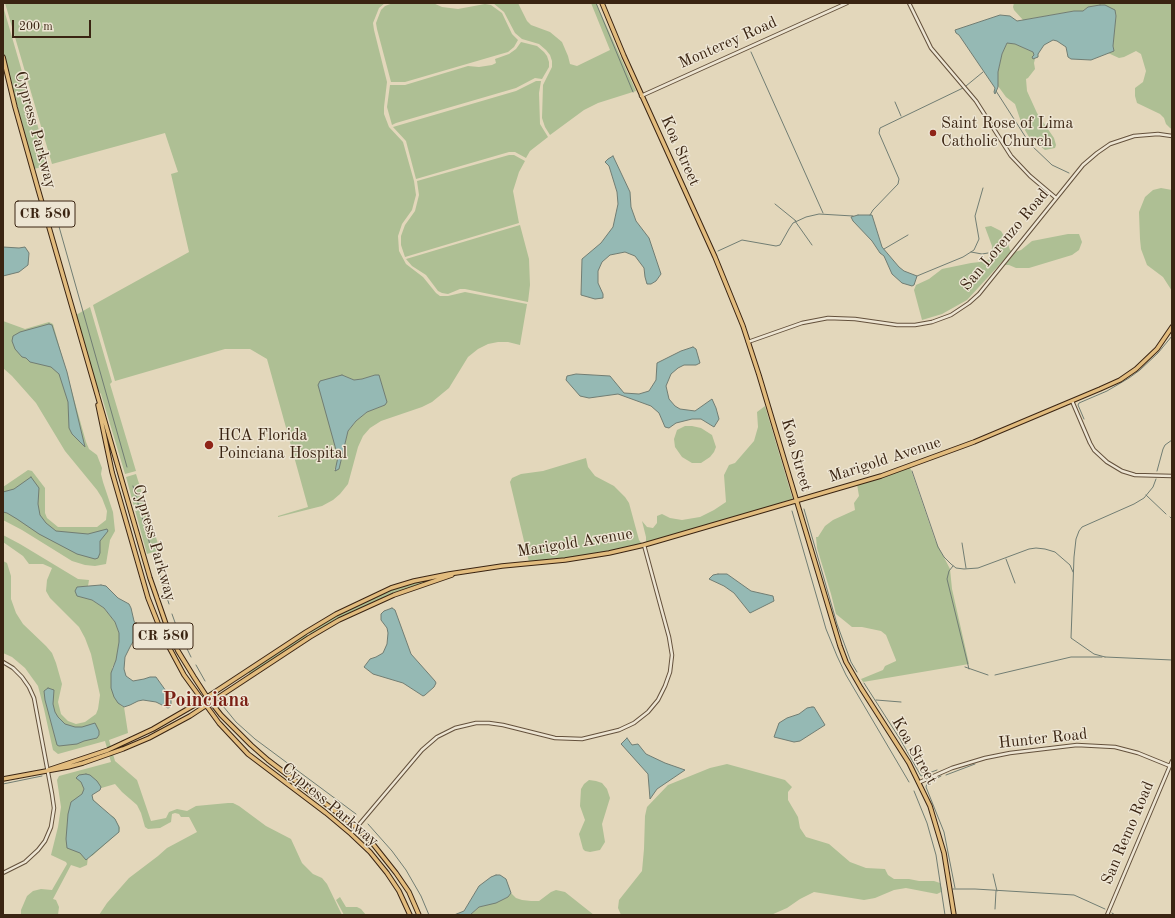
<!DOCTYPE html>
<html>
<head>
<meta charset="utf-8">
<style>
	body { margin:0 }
	#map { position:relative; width:1175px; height:918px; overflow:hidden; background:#e3d7bb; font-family:"Old Standard TT",serif }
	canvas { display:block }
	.frame { position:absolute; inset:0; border:4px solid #3a2412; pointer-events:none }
	.scale { position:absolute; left:12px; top:20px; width:79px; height:18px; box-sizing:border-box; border:2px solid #3a2412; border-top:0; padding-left:5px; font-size:12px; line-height:14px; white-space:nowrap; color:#3a2412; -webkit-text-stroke:3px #ede5d3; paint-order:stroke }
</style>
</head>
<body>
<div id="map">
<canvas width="1175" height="918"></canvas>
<div class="frame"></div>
<div class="scale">200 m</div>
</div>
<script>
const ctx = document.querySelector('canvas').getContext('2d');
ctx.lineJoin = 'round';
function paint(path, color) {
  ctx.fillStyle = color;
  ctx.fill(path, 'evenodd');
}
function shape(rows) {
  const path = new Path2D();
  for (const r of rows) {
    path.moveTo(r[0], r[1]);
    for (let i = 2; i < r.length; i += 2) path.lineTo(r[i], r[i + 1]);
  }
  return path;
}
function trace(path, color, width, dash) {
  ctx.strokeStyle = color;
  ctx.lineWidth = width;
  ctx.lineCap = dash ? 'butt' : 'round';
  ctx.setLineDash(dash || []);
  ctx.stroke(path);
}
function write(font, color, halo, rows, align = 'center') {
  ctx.font = font + ' "Old Standard TT",serif';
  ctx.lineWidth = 3;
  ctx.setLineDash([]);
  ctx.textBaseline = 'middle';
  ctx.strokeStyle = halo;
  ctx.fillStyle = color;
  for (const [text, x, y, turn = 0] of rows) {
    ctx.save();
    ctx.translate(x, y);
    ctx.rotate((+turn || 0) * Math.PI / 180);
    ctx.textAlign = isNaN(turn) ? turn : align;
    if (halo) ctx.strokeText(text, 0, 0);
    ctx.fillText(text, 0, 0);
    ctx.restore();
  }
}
const green = shape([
	[5,3,385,3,379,8,373,23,374,30,387,82,384,107,384,114,389,127,403,142,414,181,416,195,412,210,402,224,398,236,399,251,406,264,423,277,436,293,440,296,448,296,465,292,527,304,520,345,508,342,498,342,488,344,478,349,468,357,449,388,432,402,422,407,381,421,370,428,363,436,358,447,348,484,340,494,333,500,322,506,278,517,278,516,308,507,267,359,250,349,225,349,115,381,93,305,189,252,171,174,178,172,165,133,52,164],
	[342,375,354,380,362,379,375,375,385,405,367,412,356,421,348,431,339,469,334,470,337,465,338,457,335,447],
	[393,3,433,3,442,7,458,9,485,4,491,5,502,13,512,34,518,40,514,47,508,52,501,54,405,82,391,82,377,29,376,23,381,10,385,6],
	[493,3,518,3,527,21,531,25,550,32,562,42,568,56,570,64,577,66,610,50,591,3,596,3,636,91,598,103,584,110,550,135,545,127,542,118,543,85,552,67,552,61,550,55,546,50,539,44,522,39,515,33,504,12],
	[1014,3,1172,3,1172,129,1170,128,1166,124,1164,118,1160,114,1137,103,1135,96,1135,88,1143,82,1146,71,1141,54,1136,51,1124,57,1119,58,1108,53,1114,51,1113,46,1116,14,1100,5,1088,7,1083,11,1074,11,1023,20,1014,10,1013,7],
	[3,6,49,165,34,169,3,51],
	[521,42,537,46,544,52,547,56,549,62,549,67,542,79,535,78,516,88,396,123,392,125,387,107,390,85,405,85,468,66,479,67,492,65,496,63,495,59,509,54,516,49],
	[1010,42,1015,44,1033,52,1034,54,1033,59,1035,59,1034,63,1035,69,1028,78,1026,79,1027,91,1037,113,1054,138,1056,145,1055,148,1045,150,1029,137,1022,125,1015,104,1006,97,998,86,998,72,1002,54,1007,43],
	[536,81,541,81,539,93,540,124,548,137,530,151,526,158,515,152,509,152,416,179,406,141,393,127,516,91],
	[509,155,514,155,525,161,519,172,513,191,519,223,405,257,401,245,401,236,405,225,415,211,419,195,417,181],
	[1161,188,1172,190,1172,291,1163,277,1147,265,1141,249,1140,239,1139,212,1145,197,1153,190],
	[520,225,529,259,530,285,528,302,465,289,460,289,448,294,442,293,438,291,426,275,412,266,406,259],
	[991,226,1001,231,1007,241,1010,250,1012,251,967,300,942,314,922,320,914,290,916,285,929,279,942,269,971,263,980,262,991,259,992,246,985,227],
	[1068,234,1079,234,1082,242,1079,250,1072,255,1029,268,1016,268,1009,265,1004,265,1015,252,1021,250,1032,241],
	[90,307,112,382,110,384,136,471,125,474,101,394,97,389,76,315],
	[3,321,25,329,49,322,53,324,86,442,89,449,97,455,102,468,101,474,103,482,113,512,115,531,110,540,106,564,95,566,85,565,72,561,22,530,3,520,3,487,28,470,32,471,45,488,45,513,47,518,58,527,97,527,106,520,107,511,102,498,97,490,65,451,36,403,12,376,3,368],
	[765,406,793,500,646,543,646,537,642,521,647,527,653,528,657,523,657,516,662,514,670,518,682,520,700,517,714,510,726,502,724,475,729,465,735,463,754,441,758,427,757,412],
	[685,426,692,426,701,428,712,435,716,447,714,452,710,457,701,463,692,463,682,457,675,447,674,439,677,430],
	[586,458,588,467,595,476,614,486,625,497,629,503,639,540,642,544,626,549,565,558,529,562,510,482,512,478,521,474,543,471],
	[910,467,935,540,950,569,952,589,969,664,863,682,861,679,883,670,885,666,896,661,896,660,886,635,881,631,862,627,852,627,836,614,831,594,817,548,816,537,818,537,825,526,833,520,855,510,854,503,859,496,857,484],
	[136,474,160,550,147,554,126,477],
	[3,535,20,544,78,579,89,580,88,586,77,587,77,595,92,600,104,608,115,622,119,633,119,642,116,661,112,668,121,706,124,707,128,733,109,740,115,761,137,780,151,821,166,818,169,812,177,809,187,811,196,806,228,803,233,803,239,806,266,826,291,839,302,863,313,874,322,878,327,884,342,915,99,915,107,903,129,878,158,856,167,848,197,832,189,817,181,817,179,814,175,813,172,814,171,822,169,823,160,828,148,829,145,827,141,813,137,805,122,792,115,784,98,789,92,792,92,798,106,813,114,817,120,828,119,832,92,856,88,857,87,865,80,868,71,865,53,899,56,900,59,907,58,915,21,915,21,910,27,896,33,891,41,889,52,890,67,864,66,862,51,855,58,827,61,807,57,780,59,776,111,762,105,741,58,754,53,750,44,709,38,686,25,668,12,657,3,653,3,561,7,563,11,576,11,599,16,613,23,624,46,646,52,653,56,663,62,684,58,702,61,714,68,721,76,724,85,722,96,714,98,709,100,695,91,654,85,638,79,627,50,598,46,591,47,580,52,568,43,564,29,564,23,556,3,542],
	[445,576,393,593,338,618,310,635,309,632,337,615,392,590,415,583],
	[306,634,308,636,250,675,248,672],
	[727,764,785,780,792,787,788,792,788,800,798,817,800,828,806,837,829,844,850,862,866,868,885,869,888,875,894,879,909,879,919,881,934,881,940,883,942,889,941,892,937,894,906,888,894,890,875,898,864,900,814,892,800,899,787,908,771,915,621,915,618,908,619,900,642,871,644,849,645,816,647,807,668,785,710,768],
	[589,780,596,781,602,783,607,789,610,798,602,824,605,842,600,850,590,852,585,851,583,849,579,834,585,820,580,806,581,789,584,784],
	[556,890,565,892,594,915,470,915,479,907,500,901,508,897,511,893,516,898,522,900,531,901,539,901,551,892],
	[340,897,346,907,357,907,361,909,366,915,344,915,336,900]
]);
const water = shape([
	[1100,5,1105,5,1115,10,1116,16,1113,46,1114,51,1091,60,1071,59,1068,57,1066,47,1057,41,1053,40,1044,45,1038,54,1038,57,1033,59,1032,57,1034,55,1033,52,1015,44,1007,43,1002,54,998,72,998,87,995,94,994,92,995,88,959,35,956,33,955,30,1000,15,1010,16,1017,21,1023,20,1074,11,1083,11,1088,7,1100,5],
	[613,156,630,192,631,207,636,221,649,238,661,274,656,281,651,284,647,284,645,277,644,268,635,256,625,252,610,255,602,262,598,271,598,283,603,294,603,298,595,299,581,295,582,259,601,243,613,227,618,204,617,192,609,166,605,162,608,159,613,156],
	[858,215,872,215,882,247,899,267,904,271,917,276,914,285,912,286,902,283,892,274,884,256,880,253,872,241,853,221,851,217,858,215],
	[3,247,19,248,25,247,29,253,28,265,19,272,3,276,3,247],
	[49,324,52,325,67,372,85,447,72,434,69,428,68,402,59,374,51,367,30,362,26,358,22,357,15,349,12,341,13,336,20,332,49,324],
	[693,347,696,349,700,363,696,365,684,365,678,368,671,374,666,386,669,399,675,406,680,409,695,411,712,399,716,408,719,419,714,427,701,419,692,419,676,423,669,428,665,427,659,413,651,406,618,394,589,398,580,396,566,380,567,376,576,374,610,376,624,393,639,394,649,391,656,380,657,363,681,351,693,347],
	[342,375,354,380,362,379,375,375,379,375,387,402,385,405,367,412,356,421,348,431,339,469,335,471,338,457,318,385,320,381,342,375],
	[31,477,39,488,38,504,40,515,46,523,56,531,88,534,107,529,108,531,100,541,100,553,98,558,95,559,77,554,39,534,17,519,7,513,3,512,3,492,14,489,31,477],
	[718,574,727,574,751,591,773,596,774,601,750,613,734,593,724,586,709,579,713,575,718,574],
	[101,585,106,586,118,598,129,604,131,608,134,621,139,630,139,633,131,645,125,657,124,669,126,676,133,681,144,679,150,677,156,677,171,698,171,705,170,707,168,708,156,702,143,700,138,701,130,705,124,707,118,703,114,697,111,688,111,673,116,660,119,642,119,633,115,622,104,608,92,600,77,596,75,591,77,587,101,585],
	[392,608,395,610,411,654,435,681,436,683,434,687,425,695,423,696,420,694,403,683,373,674,364,667,370,659,376,657,383,653,387,644,388,633,387,628,381,620,381,614,384,611,392,608],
	[48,688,54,690,53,704,55,712,58,717,65,724,75,727,82,727,95,723,99,731,99,735,97,738,84,741,77,744,59,746,57,745,45,700,44,691,48,688],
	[812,707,814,707,825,725,800,741,794,742,774,737,779,723,787,718,799,714,807,708,812,707],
	[627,738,632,745,638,744,646,754,665,763,685,770,657,789,650,799,648,774,622,745,621,744,627,738],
	[86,774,90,775,97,781,101,787,100,790,92,795,93,800,115,819,119,827,119,832,86,860,80,853,67,848,66,839,68,814,71,802,82,794,84,789,81,782,76,778,79,775,86,774],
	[496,875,500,875,506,879,511,893,508,897,496,903,479,907,470,915,454,915,464,911,479,886,491,877,496,875]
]);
const stream = shape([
	[596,3,633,92],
	[751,52,823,213],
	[966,86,983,72],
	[996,91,1030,144,1052,165,1069,173],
	[895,102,901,116],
	[775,204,796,221],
	[870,215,873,210,898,184,899,179,879,133,880,128,963,88],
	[56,216,127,467],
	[795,221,812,245],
	[884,249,908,235],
	[718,251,742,240,776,246,780,245,789,229,793,223,806,217,819,214,853,216],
	[971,252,982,254,988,253],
	[917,276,963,257,974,250,979,239,975,216,983,188],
	[1084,419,1078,405,1079,403,1107,391,1129,378,1140,370,1158,353,1172,336],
	[912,471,938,547,944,557,951,564,956,568,964,569,978,568,1029,549,1036,548,1045,549,1055,552,1070,565,1073,572],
	[1157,471,1163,449,1165,445,1172,440],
	[133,486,151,548],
	[1146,495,1166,514],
	[804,509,837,624,851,662,857,672],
	[792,511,826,629,837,656,846,675,909,782],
	[1170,517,1172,519],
	[962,543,966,568],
	[1006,559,1015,583],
	[157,566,169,604],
	[953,566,949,571,947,579,969,669],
	[172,614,177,628,191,657],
	[1105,657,1094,654,1071,638,1074,557,1076,539,1079,531,1082,527,1134,504,1144,498,1153,487,1156,479],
	[1105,657,1172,660],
	[196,665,205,681],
	[965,667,988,675],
	[995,675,1071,657,1102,657],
	[864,683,900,739,921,776,937,770],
	[876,700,901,702],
	[223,706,236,722,255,739,356,814],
	[946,775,975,764],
	[941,776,927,783,926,787,944,832,955,888],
	[3,784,42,776],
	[914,791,927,823,936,855,945,915],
	[368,824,392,851,406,870,421,896,429,915],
	[993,874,997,891],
	[953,889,975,889,1074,895,1105,909],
	[995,909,996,891],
	[1112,913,1115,915]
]);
const minor = shape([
	[909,3,931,48,976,101,1011,156,1030,176,1056,198],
	[641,96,847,3],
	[748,342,802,323,828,318,855,319,897,325,915,325,932,322,951,315,969,303,979,294,1083,165,1097,153,1110,144,1134,136,1158,134,1172,136],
	[1072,401,1090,443,1094,450,1107,462,1122,471,1135,475,1172,476],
	[3,662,13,668,22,677,29,687,34,698,52,794,54,808,51,827,45,841,38,850,25,862,3,873],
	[920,782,952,768,985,758,1010,753,1077,745,1115,747,1138,753,1170,766],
	[351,834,422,750,437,737,455,728,476,723,489,723,503,725,555,738,582,739,619,730,634,723,648,712,658,700,665,686,670,672,672,655,669,637,644,545],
	[1107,915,1172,761]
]);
const major = shape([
	[602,3,624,56,715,257,743,326,759,375,840,646,846,662,861,688,909,763,930,806,944,853,954,915],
	[3,57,15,107,38,189,150,578,167,627,178,651,194,677,207,697,221,715,251,745,268,760,356,827,373,844,396,873,409,892,419,915],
	[98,405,112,472,148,598,163,636,184,675,219,723,248,754,326,813,351,834,370,852,387,873,399,891,410,915],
	[48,770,108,750,153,729,198,703,306,632,336,614,391,588,414,581,449,574,502,566,565,560,609,553,644,545,881,476,974,442,1100,389,1120,380,1136,369,1157,349,1172,327],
	[3,779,68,767,83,763,123,749,149,738,190,716,310,637,339,620,394,595,452,575]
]);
const markers = [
	[933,133,4,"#8f2418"],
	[209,445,5,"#8f2418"]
];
const shields = [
	[45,214,60],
	[163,636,60]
];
const shieldNames = [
	["CR 580",45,214],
	["CR 580",163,636]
];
const streetNames = [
	["Monterey Road",728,43,-24],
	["Cypress Parkway",35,130,75],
	["Koa Street",680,151,66],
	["San Lorenzo Road",1005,240,-50],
	["Koa Street",796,455,74],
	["Marigold Avenue",885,460,-18],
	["Cypress Parkway",154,543,74],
	["Marigold Avenue",575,543,-9],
	["Hunter Road",1043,739,-6],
	["Koa Street",914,751,60],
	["Cypress Parkway",330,805,40],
	["San Remo Road",1128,833,-67]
];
const poiNames = [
	["Saint Rose of Lima",941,124],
	["Catholic Church",941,142],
	["HCA Florida",218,436],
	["Poinciana Hospital",218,454]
];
const districtNames = [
	["Poinciana",206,701]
];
paint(green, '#aebf94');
paint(water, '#95b9b4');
trace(water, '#717d73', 1);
trace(stream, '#717d73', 1);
trace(minor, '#64513c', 4.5);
trace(major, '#3a2412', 5.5);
trace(minor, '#ede5d3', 2.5);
trace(major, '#e2bc7e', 3.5);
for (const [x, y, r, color] of markers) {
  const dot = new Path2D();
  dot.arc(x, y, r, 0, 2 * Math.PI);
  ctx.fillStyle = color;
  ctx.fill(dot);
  trace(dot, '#ede5d3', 1.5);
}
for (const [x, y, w] of shields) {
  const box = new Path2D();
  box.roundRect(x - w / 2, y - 13, w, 26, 3);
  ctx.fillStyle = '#ede5d3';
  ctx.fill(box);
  trace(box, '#3a2412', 1);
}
write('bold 15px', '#3a2412', null, shieldNames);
write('16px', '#3a2412', '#ede5d3', streetNames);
write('16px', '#3a2412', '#ede5d3', poiNames, 'left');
write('bold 20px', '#7a1f14', '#ede5d3', districtNames);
</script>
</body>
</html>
